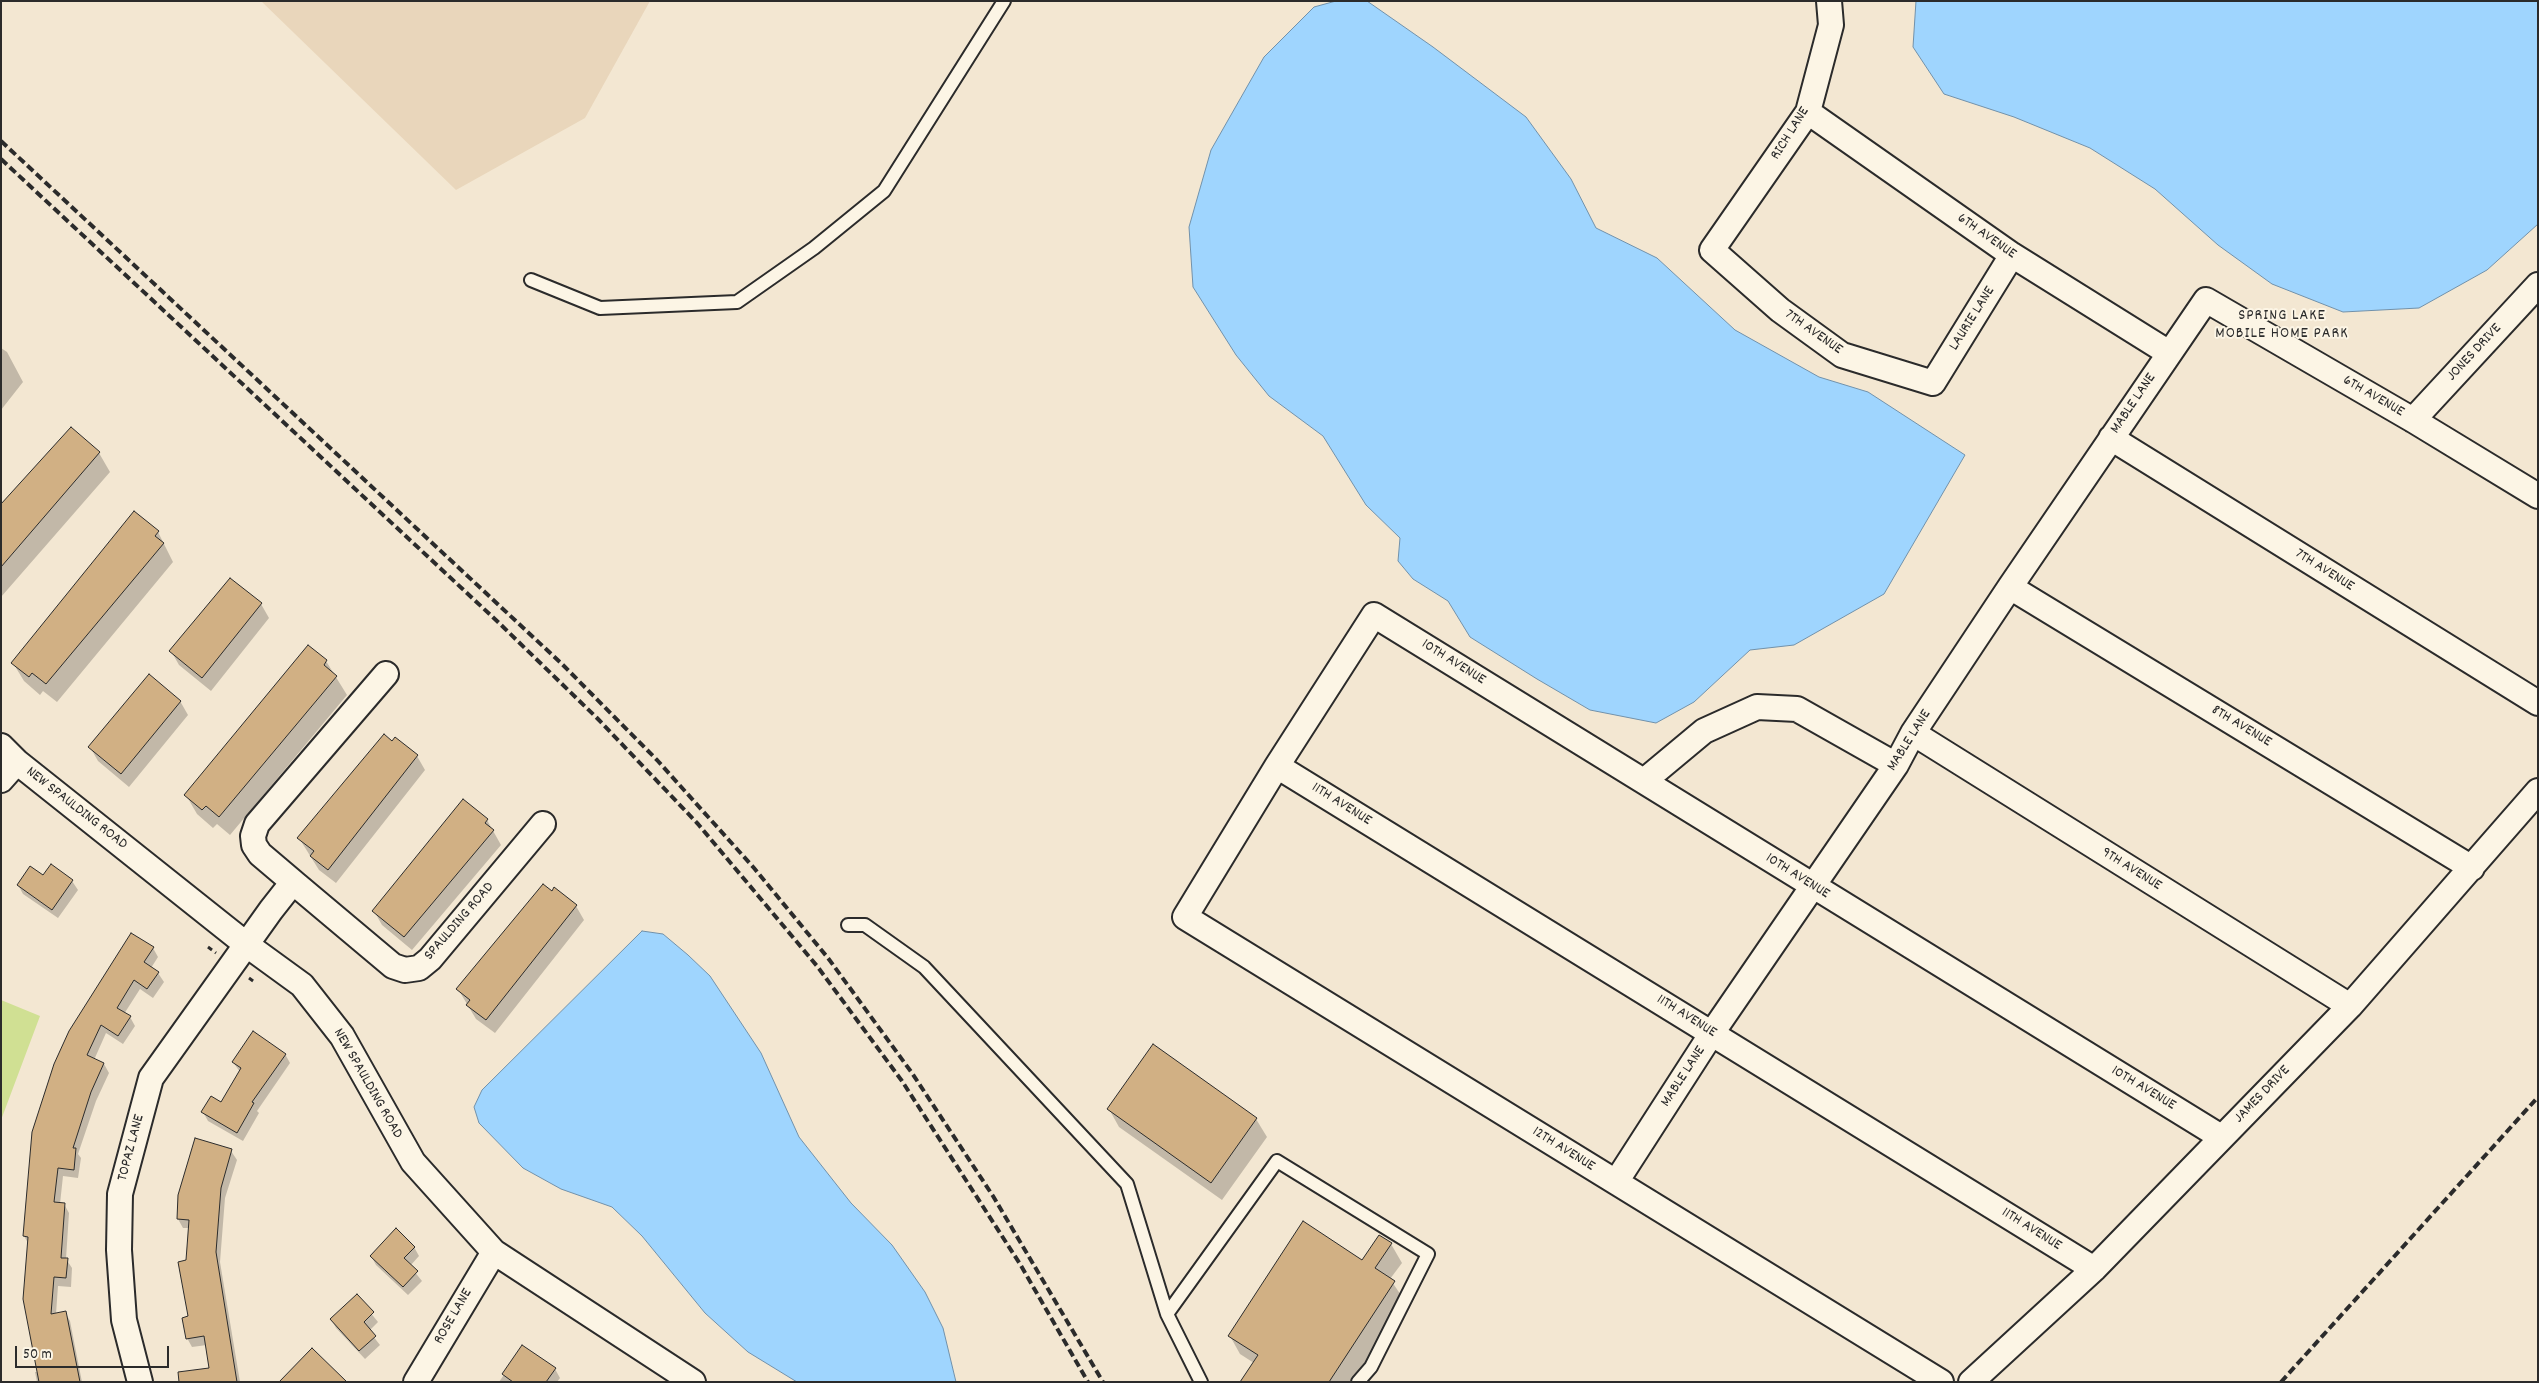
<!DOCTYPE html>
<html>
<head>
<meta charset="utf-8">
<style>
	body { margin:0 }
	#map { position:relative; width:2539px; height:1383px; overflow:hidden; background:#f3e7d2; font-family:Dekko,sans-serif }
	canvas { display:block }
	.frame { position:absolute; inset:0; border:2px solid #2b2b2b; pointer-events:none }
	.scale { position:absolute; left:15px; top:1346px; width:154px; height:22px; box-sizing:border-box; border:2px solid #2b2b2b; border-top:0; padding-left:6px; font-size:15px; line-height:18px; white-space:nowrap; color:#2b2b2b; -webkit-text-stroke:4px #fcf5e5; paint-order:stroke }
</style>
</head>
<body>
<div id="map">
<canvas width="2539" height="1383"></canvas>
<div class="frame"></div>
<div class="scale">50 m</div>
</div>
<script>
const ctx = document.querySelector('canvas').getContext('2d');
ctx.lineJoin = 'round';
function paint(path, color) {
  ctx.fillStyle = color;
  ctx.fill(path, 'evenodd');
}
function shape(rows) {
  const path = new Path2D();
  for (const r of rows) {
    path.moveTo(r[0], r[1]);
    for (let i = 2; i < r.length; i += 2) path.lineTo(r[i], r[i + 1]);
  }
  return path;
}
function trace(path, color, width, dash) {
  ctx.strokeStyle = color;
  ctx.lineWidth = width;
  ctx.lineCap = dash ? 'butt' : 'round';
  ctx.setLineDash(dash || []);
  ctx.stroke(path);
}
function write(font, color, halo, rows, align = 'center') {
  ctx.font = font + ' Dekko,sans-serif';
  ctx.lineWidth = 4;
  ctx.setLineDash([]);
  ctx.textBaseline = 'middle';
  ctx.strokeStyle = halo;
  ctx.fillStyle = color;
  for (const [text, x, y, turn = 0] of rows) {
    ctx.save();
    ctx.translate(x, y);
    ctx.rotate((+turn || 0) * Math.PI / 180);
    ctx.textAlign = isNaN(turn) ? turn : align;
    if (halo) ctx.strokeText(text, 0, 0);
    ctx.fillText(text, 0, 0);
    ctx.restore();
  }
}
const built = shape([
	[261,1,650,1,585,118,456,190]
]);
const green = shape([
	[1,1000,40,1016,1,1120]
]);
const water = shape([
	[1336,1,1367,1,1433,47,1526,117,1571,179,1596,228,1657,258,1735,330,1819,377,1868,392,1965,455,1884,594,1794,645,1750,650,1694,702,1656,723,1590,710,1537,679,1470,637,1448,601,1413,579,1398,561,1400,538,1366,505,1323,436,1269,396,1236,355,1193,287,1189,227,1211,150,1264,57,1314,7,1336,1],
	[1916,1,2538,1,2538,224,2487,270,2419,308,2343,312,2272,284,2218,245,2155,189,2090,148,2014,117,1944,94,1913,47,1916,1],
	[642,931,663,934,688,955,710,976,761,1053,799,1137,851,1203,892,1245,925,1292,943,1328,956,1382,797,1382,748,1352,705,1313,642,1236,612,1207,561,1189,523,1168,479,1123,474,1107,482,1090,642,931]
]);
const shadow = shape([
	[1,348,7,352,23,382,1,410],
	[71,429,99,453,110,472,1,597,1,505],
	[158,532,173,562,57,702,43,691,40,695,24,681,13,663],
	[261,604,269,618,211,691,179,665,171,651],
	[326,661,347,695,230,835,217,824,213,828,197,814,186,795],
	[180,701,188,715,129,787,98,761,90,747],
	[396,739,417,756,425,770,336,883,319,870,299,838],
	[464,801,487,820,501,845,412,950,382,925,374,911],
	[44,877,72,881,78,890,58,918,23,894,18,885],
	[554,889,576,906,584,920,495,1033,476,1019,458,989],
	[153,948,158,957,151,968,158,973,164,982,153,998,140,989,124,1014,130,1017,135,1026,123,1044,106,1033,94,1060,104,1064,109,1073,96,1101,78,1154,81,1158,78,1178,63,1176,60,1204,64,1204,69,1213,66,1259,72,1268,71,1287,58,1286,56,1314,65,1312,70,1321,82,1382,37,1382,35,1372,39,1372,28,1243,24,1236,55,1064],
	[285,1054,290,1063,257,1111,259,1113,243,1141,208,1121,203,1112,222,1104,240,1072,233,1062],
	[1109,1109,1256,1119,1267,1137,1222,1200,1119,1127],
	[231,1151,237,1160,225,1198,220,1262,240,1382,198,1382,211,1369,207,1345,192,1347,187,1338,190,1228,183,1228,178,1219],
	[1391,1244,1402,1263,1390,1279,1405,1301,1352,1382,1242,1382,1254,1363,1240,1354,1230,1336],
	[414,1247,419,1256,410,1266,422,1281,408,1295,376,1265,371,1256],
	[357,1296,378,1322,369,1331,380,1345,365,1359,336,1328,331,1319],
	[523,1347,555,1369,560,1378,557,1382,499,1382]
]);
const building = shape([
	[71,427,100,452,1,567,1,504,71,427],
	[134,511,159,531,155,536,164,543,46,684,32,673,29,677,11,663,134,511],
	[230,578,262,603,202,678,169,651,230,578],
	[308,645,327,660,324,665,337,676,219,817,206,806,202,810,184,795,308,645],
	[149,674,181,701,121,774,88,747,149,674],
	[384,734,392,741,395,737,418,755,328,870,310,856,314,851,297,838,384,734],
	[463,799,488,819,485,823,494,830,404,937,372,911,463,799],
	[51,864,73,880,52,910,17,885,30,866,43,875,51,864],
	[543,884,552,891,554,887,577,905,486,1020,466,1005,470,1000,456,989,543,884],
	[131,933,154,947,144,962,159,972,147,989,134,980,117,1008,131,1016,118,1036,101,1025,87,1055,104,1063,91,1092,73,1148,76,1148,74,1170,58,1168,54,1202,65,1203,61,1258,68,1258,66,1278,54,1277,51,1314,66,1311,80,1382,39,1382,23,1299,28,1237,23,1236,32,1132,54,1064,69,1031,131,933],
	[253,1031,286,1054,252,1102,254,1103,237,1133,201,1112,211,1096,221,1102,241,1068,232,1062,253,1031],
	[1153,1044,1257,1118,1211,1183,1107,1109,1153,1044],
	[195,1138,232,1149,221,1188,216,1252,237,1382,179,1382,178,1372,209,1368,204,1336,186,1339,182,1318,188,1316,178,1262,186,1260,189,1220,177,1219,178,1195,195,1138],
	[1303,1221,1362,1260,1379,1235,1392,1243,1375,1268,1395,1281,1329,1382,1240,1382,1258,1355,1228,1336,1303,1221],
	[396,1228,415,1247,404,1258,418,1271,403,1287,370,1256,396,1228],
	[357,1294,374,1312,364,1322,376,1336,359,1351,330,1319,357,1294],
	[522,1345,556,1368,546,1382,513,1382,502,1374,522,1345],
	[312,1348,347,1382,279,1382,312,1348]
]);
const path = shape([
	[208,947,216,953],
	[249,978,256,983]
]);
const service = shape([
	[531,280,600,308,737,302,814,248,884,191,1004,1],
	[848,925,865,925,924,967,1127,1184,1167,1314,1201,1382],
	[1167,1314,1277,1161,1428,1254,1371,1367,1358,1382]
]);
const minor = shape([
	[1829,1,1831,25,1808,112,1712,250,1780,310,1842,355,1933,383,2012,255],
	[1808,112,2012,255,2169,353],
	[2413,420,2538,285],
	[2111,438,2538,703],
	[2010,587,2472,868],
	[1913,733,2350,1006],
	[1,746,17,762,247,945,302,985,342,1036,413,1162,494,1252,693,1382],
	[1277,766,2094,1269],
	[1,780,17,762],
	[1644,781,1704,731,1757,707,1797,709,1896,765],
	[293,882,260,854,254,845,253,836,257,824,386,674],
	[1616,1182,1712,1033,1896,765,1913,733,2010,587,2206,300,2413,420,2538,496],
	[140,1382,124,1320,119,1250,120,1194,151,1078,271,910,293,882,393,966,405,970,419,968,430,959,543,824],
	[416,1382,494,1252],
	[1941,1382,1185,917,1277,766,1374,615,2221,1137],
	[1971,1382,2094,1269,2350,1006,2538,791]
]);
const rail = shape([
	[1,141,562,664,657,760,754,868,828,958,912,1073,993,1196,1103,1382],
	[1,159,498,622,597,718,698,824,817,966,902,1081,1020,1264,1088,1382],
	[2281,1382,2538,1097]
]);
const streetNames = [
	["RICH LANE",1791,134,-58],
	["6TH AVENUE",1986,237,35],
	["LAURIE LANE",1973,319,-58],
	["7TH AVENUE",1813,333,35],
	["JONES DRIVE",2475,353,-47],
	["6TH AVENUE",2373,397,30],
	["MABLE LANE",2134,404,-56],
	["7TH AVENUE",2324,571,32],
	["10TH AVENUE",1453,663,32],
	["8TH AVENUE",2241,727,31],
	["MABLE LANE",1910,741,-58],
	["11TH AVENUE",1341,805,32],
	["NEW SPAULDING ROAD",76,809,38],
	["9TH AVENUE",2131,870,32],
	["10TH AVENUE",1797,877,32],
	["SPAULDING ROAD",460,922,-49],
	["11TH AVENUE",1686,1017,32],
	["MABLE LANE",1684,1077,-57],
	["NEW SPAULDING ROAD",367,1084,60],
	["10TH AVENUE",2143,1089,31],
	["JAMES DRIVE",2263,1095,-46],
	["TOPAZ LANE",132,1148,-75],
	["12TH AVENUE",1563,1150,32],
	["11TH AVENUE",2031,1230,32],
	["ROSE LANE",454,1317,-60]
];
const neighbourhoodNames = [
	["SPRING LAKE",2282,317],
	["MOBILE HOME PARK",2282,335]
];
paint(built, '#e9d6bb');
paint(green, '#d0e093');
paint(water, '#9fd5fe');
trace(water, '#7191aa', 1);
paint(shadow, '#0003');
paint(building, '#d1b084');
trace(building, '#2b2b2b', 1);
trace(service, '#2b2b2b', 16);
trace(minor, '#2b2b2b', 28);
trace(path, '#2b2b2b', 3, [5, 4]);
trace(service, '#fcf5e5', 12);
trace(minor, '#fcf5e5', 24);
trace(rail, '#2b2b2b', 4, [8, 4]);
write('15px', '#2b2b2b', '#fcf5e5', streetNames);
ctx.letterSpacing = '1px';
write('16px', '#2b2b2b', '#fcf5e5', neighbourhoodNames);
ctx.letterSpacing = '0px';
</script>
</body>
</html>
